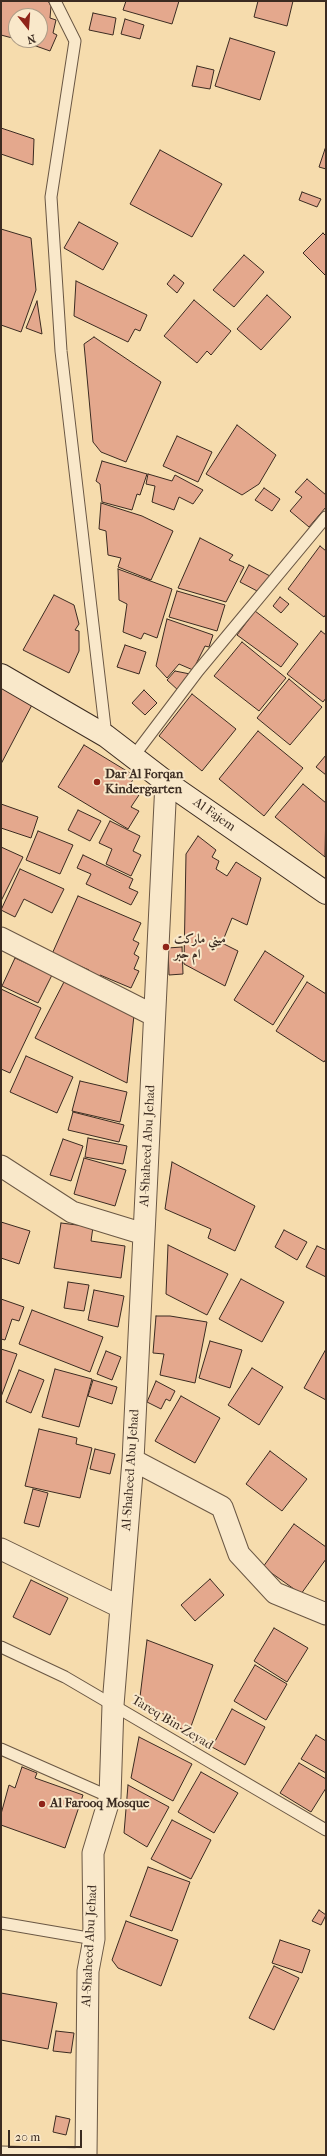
<!DOCTYPE html>
<html>
<head>
<meta charset="utf-8">
<style>
	body { margin:0 }
	#map { position:relative; width:327px; height:2156px; overflow:hidden; background:#f6dcad; font-family:"IM FELL French Canon",serif }
	canvas { display:block }
	.frame { position:absolute; inset:0; border:2px solid #3b2b21; pointer-events:none }
	.north { position:absolute; left:8px; top:8px; width:40px; height:40px; box-sizing:border-box; background:#f9e8ca; border:1px solid #ad9c86; border-radius:50%; rotate:163deg; font-size:11px; font-weight:700; line-height:16px; text-align:center; color:#3b2b21 }
	.north::after { content:''; display:block; margin:auto; width:14px; height:18px; background:#8f2418; clip-path:polygon(50% 0,100% 100%,50% 72%,0 100%) }
	.scale { position:absolute; left:8px; top:2130px; width:74px; height:18px; box-sizing:border-box; border:2px solid #3b2b21; border-top:0; padding-left:5px; font-size:12px; line-height:14px; white-space:nowrap; color:#3b2b21; -webkit-text-stroke:3px #f9e8ca; paint-order:stroke }
</style>
</head>
<body>
<div id="map">
<canvas width="327" height="2156"></canvas>
<div class="frame"></div>
<div class="north">N</div>
<div class="scale">20 m</div>
</div>
<script>
const ctx = document.querySelector('canvas').getContext('2d');
ctx.lineJoin = 'round';
function paint(path, color) {
  ctx.fillStyle = color;
  ctx.fill(path, 'evenodd');
}
function shape(rows) {
  const path = new Path2D();
  for (const r of rows) {
    path.moveTo(r[0], r[1]);
    for (let i = 2; i < r.length; i += 2) path.lineTo(r[i], r[i + 1]);
  }
  return path;
}
function trace(path, color, width, dash) {
  ctx.strokeStyle = color;
  ctx.lineWidth = width;
  ctx.lineCap = dash ? 'butt' : 'round';
  ctx.setLineDash(dash || []);
  ctx.stroke(path);
}
function write(font, color, halo, rows, align = 'center') {
  ctx.font = font + ' "IM FELL French Canon",Amiri,serif';
  ctx.lineWidth = 4;
  ctx.setLineDash([]);
  ctx.textBaseline = 'middle';
  ctx.strokeStyle = halo;
  ctx.fillStyle = color;
  for (const [text, x, y, turn = 0] of rows) {
    ctx.save();
    ctx.translate(x, y);
    ctx.rotate((+turn || 0) * Math.PI / 180);
    ctx.textAlign = isNaN(turn) ? turn : align;
    if (halo) ctx.strokeText(text, 0, 0);
    ctx.fillText(text, 0, 0);
    ctx.restore();
  }
}
const building = shape([
	[1,1,48,1,51,6,50,18,56,20,53,33,57,35,50,51,19,40,40,40,40,16,16,16,16,39,1,35,1,1],
	[126,1,179,1,172,24,123,10,126,1],
	[258,1,293,1,287,26,254,17,258,1],
	[93,13,116,18,113,35,89,30,93,13],
	[125,19,144,25,140,39,121,34,125,19],
	[230,38,275,52,260,100,215,86,230,38],
	[197,66,214,70,210,89,192,86,197,66],
	[1,128,34,139,33,165,1,154,1,128],
	[325,149,326,149,326,169,319,167,325,149],
	[160,150,222,184,192,237,130,204,160,150],
	[302,192,321,199,317,207,299,200,302,192],
	[79,222,118,243,103,270,64,248,79,222],
	[1,229,31,238,36,290,21,332,1,325,1,229],
	[323,233,326,236,326,276,303,253,323,233],
	[244,255,264,272,234,307,213,290,244,255],
	[174,275,184,283,177,293,167,284,174,275],
	[76,281,147,315,140,331,135,329,128,342,74,316,76,281],
	[267,295,291,317,261,350,237,329,267,295],
	[194,300,231,331,211,355,207,351,197,363,164,336,194,300],
	[37,301,42,334,26,328,37,301],
	[94,337,161,382,126,462,101,452,93,442,84,344,94,337],
	[237,425,276,455,259,484,242,495,206,474,237,425],
	[177,436,212,452,198,482,163,466,177,436],
	[102,461,147,474,140,495,137,494,132,510,102,502,100,484,96,481,102,461],
	[148,474,172,481,175,475,203,490,193,504,179,497,174,510,152,502,155,486,146,484,148,474],
	[307,479,326,495,326,507,309,527,290,511,302,497,295,492,307,479],
	[264,488,280,499,272,511,255,500,264,488],
	[101,503,142,516,173,531,151,580,118,567,121,558,108,555,106,531,99,529,101,503],
	[200,538,233,555,229,560,244,567,226,602,178,588,200,538],
	[320,546,326,551,326,614,324,617,288,589,320,546],
	[249,565,270,576,261,593,240,582,249,565],
	[118,569,172,589,157,638,144,633,141,639,123,632,127,604,119,600,118,569],
	[177,591,225,605,217,631,169,617,177,591],
	[54,595,74,605,79,624,75,630,79,631,79,651,69,673,23,650,54,595],
	[280,597,289,604,281,613,273,606,280,597],
	[255,611,298,644,281,667,237,635,255,611],
	[167,619,213,635,209,647,205,646,193,670,179,664,167,678,156,666,167,619],
	[321,631,326,635,326,698,323,702,287,674,321,631],
	[242,642,286,678,259,711,214,676,242,642],
	[125,645,146,652,139,674,117,667,125,645],
	[175,671,190,674,179,691,167,680,175,671],
	[289,679,322,707,290,745,257,718,289,679],
	[1,687,33,703,1,764,1,687],
	[144,690,157,703,145,715,132,703,144,690],
	[192,694,236,729,202,771,159,736,192,694],
	[258,731,303,768,264,816,219,779,258,731],
	[84,745,135,776,128,788,139,795,131,807,139,811,128,829,58,787,84,745],
	[326,755,326,775,316,767,326,755],
	[303,784,326,803,325,857,275,817,303,784],
	[1,804,38,817,31,838,1,828,1,804],
	[78,810,101,821,90,841,68,830,78,810],
	[110,821,140,836,133,851,141,855,131,876,106,864,112,849,99,843,110,821],
	[38,831,73,845,60,874,26,860,38,831],
	[198,836,216,850,212,857,219,861,216,869,227,876,236,862,261,878,247,925,232,918,222,943,238,951,225,986,184,964,186,854,198,836],
	[1,847,23,857,1,901,1,847],
	[83,855,133,879,129,888,138,892,131,905,86,884,91,874,77,868,83,855],
	[20,869,64,889,52,913,24,899,15,917,1,910,20,869],
	[78,896,141,923,133,940,139,943,134,954,139,957,134,969,139,971,131,988,100,975,98,980,86,975,89,970,52,954,78,896],
	[182,947,183,974,169,975,168,948,182,947],
	[265,951,304,976,273,1025,234,1000,265,951],
	[15,958,52,975,38,1003,2,986,15,958],
	[64,982,134,1015,127,1083,35,1038,64,982],
	[307,982,326,994,326,1059,324,1062,276,1031,307,982],
	[1,989,41,1008,10,1073,1,1069,1,989],
	[26,1056,73,1077,57,1113,10,1092,26,1056],
	[80,1081,127,1092,120,1122,72,1111,80,1081],
	[73,1112,124,1125,119,1142,68,1130,73,1112],
	[88,1138,127,1146,123,1164,85,1157,88,1138],
	[63,1139,83,1146,71,1181,50,1175,63,1139],
	[84,1158,126,1170,115,1206,74,1194,84,1158],
	[172,1162,255,1206,235,1251,208,1238,211,1229,165,1209,172,1162],
	[1,1222,30,1231,19,1264,1,1258,1,1222],
	[61,1223,93,1227,91,1241,125,1246,121,1278,54,1268,61,1223],
	[284,1230,307,1242,297,1260,275,1247,284,1230],
	[168,1245,228,1274,207,1315,166,1294,168,1245],
	[317,1246,326,1250,326,1277,306,1267,317,1246],
	[241,1279,284,1302,262,1342,219,1319,241,1279],
	[68,1282,89,1285,84,1311,64,1308,68,1282],
	[94,1290,124,1296,118,1327,88,1320,94,1290],
	[1,1299,24,1307,19,1321,12,1319,5,1340,1,1339,1,1299],
	[32,1310,103,1337,90,1372,19,1344,32,1310],
	[156,1316,170,1316,207,1322,195,1383,160,1375,164,1354,153,1353,156,1316],
	[210,1341,242,1350,230,1388,199,1378,210,1341],
	[1,1349,17,1354,1,1397,1,1349],
	[326,1349,326,1400,304,1388,326,1349],
	[106,1351,121,1357,112,1380,97,1374,106,1351],
	[252,1368,283,1387,259,1425,228,1405,252,1368],
	[55,1369,92,1379,79,1427,42,1417,55,1369],
	[19,1370,44,1380,31,1413,6,1402,19,1370],
	[93,1380,117,1387,112,1404,88,1396,93,1380],
	[156,1381,175,1391,170,1401,166,1399,161,1409,147,1402,156,1381],
	[181,1396,220,1418,195,1463,155,1441,181,1396],
	[39,1429,77,1438,76,1444,92,1448,80,1498,25,1486,39,1429],
	[95,1449,115,1454,110,1474,90,1469,95,1449],
	[270,1451,307,1479,282,1511,246,1484,270,1451],
	[33,1489,48,1493,39,1527,24,1523,33,1489],
	[294,1524,326,1547,326,1559,301,1594,263,1567,294,1524],
	[210,1579,224,1595,195,1621,181,1605,210,1579],
	[31,1580,68,1598,50,1635,13,1617,31,1580],
	[274,1628,308,1648,287,1682,254,1661,274,1628],
	[147,1640,213,1665,189,1732,167,1723,169,1716,139,1705,147,1640],
	[255,1665,287,1684,266,1720,234,1701,255,1665],
	[232,1709,265,1727,245,1765,212,1747,232,1709],
	[316,1735,326,1741,326,1773,301,1759,316,1735],
	[139,1737,192,1764,173,1801,131,1778,139,1737],
	[299,1763,326,1779,326,1788,311,1812,280,1793,299,1763],
	[22,1767,37,1773,35,1778,83,1795,65,1848,1,1825,1,1814,9,1785,15,1788,22,1767],
	[201,1772,238,1793,214,1833,178,1812,201,1772],
	[128,1785,169,1807,147,1847,124,1833,128,1785],
	[172,1820,211,1840,191,1879,151,1859,172,1820],
	[148,1867,190,1882,172,1931,130,1916,148,1867],
	[319,1910,326,1915,321,1925,312,1921,319,1910],
	[126,1921,178,1940,161,1986,118,1968,112,1960,126,1921],
	[280,1940,310,1950,302,1973,272,1963,280,1940],
	[274,1966,299,1978,274,2030,249,2018,274,1966],
	[1,1993,57,2003,48,2049,1,2040,1,1993],
	[56,2031,74,2033,71,2053,53,2051,56,2031],
	[56,2116,70,2119,66,2135,53,2132,56,2116]
]);
const service = shape([
	[55,1,75,41,51,197,61,351,106,736],
	[133,757,198,671,326,517],
	[1,1647,65,1677,326,1830],
	[1,1749,110,1797],
	[1,1923,94,1939],
	[1,2152,86,2154]
]);
const minor = shape([
	[1,938,153,1015],
	[1,1166,72,1212,144,1234],
	[133,1460,222,1507,239,1554,275,1593,326,1614],
	[1,1549,120,1607],
	[86,2155,88,1971,94,1939,93,1853,110,1797,113,1705,133,1460,166,782]
]);
const secondary = shape([
	[1,675,106,736,166,782,326,893]
]);
const markers = [
	[97,782,4,"#8f2418"],
	[166,947,4,"#8f2418"],
	[42,1804,4,"#8f2418"]
];
const poiNames = [
	["Dar Al Forqan",105,775],
	["Kindergarten",105,790],
	["ميني ماركت",174,940],
	["ام جبر",174,955],
	["Al Farooq Mosque",50,1804]
];
const streetNames = [
	["Al Fajem",214,815,35],
	["Al-Shaheed Abu Jehad",148,1146,-87],
	["Al-Shaheed Abu Jehad",131,1470,-86],
	["Tareq Bin Zeyad",172,1723,31],
	["Al-Shaheed Abu Jehad",90,1946,-87]
];
paint(building, '#e4a88d');
trace(building, '#3b2b21', 1);
trace(service, '#6a5744', 13);
trace(minor, '#6a5744', 23);
trace(secondary, '#3b2b21', 24);
trace(service, '#f9e8ca', 11);
trace(minor, '#f9e8ca', 21);
trace(secondary, '#f9e8ca', 22);
for (const [x, y, r, color] of markers) {
  const dot = new Path2D();
  dot.arc(x, y, r, 0, 2 * Math.PI);
  ctx.fillStyle = color;
  ctx.fill(dot);
  trace(dot, '#f9e8ca', 1.5);
}
write('bold 13px', '#3b2b21', '#f9e8ca', poiNames, 'left');
write('13px', '#3b2b21', '#f9e8ca', streetNames);
</script>
</body>
</html>
